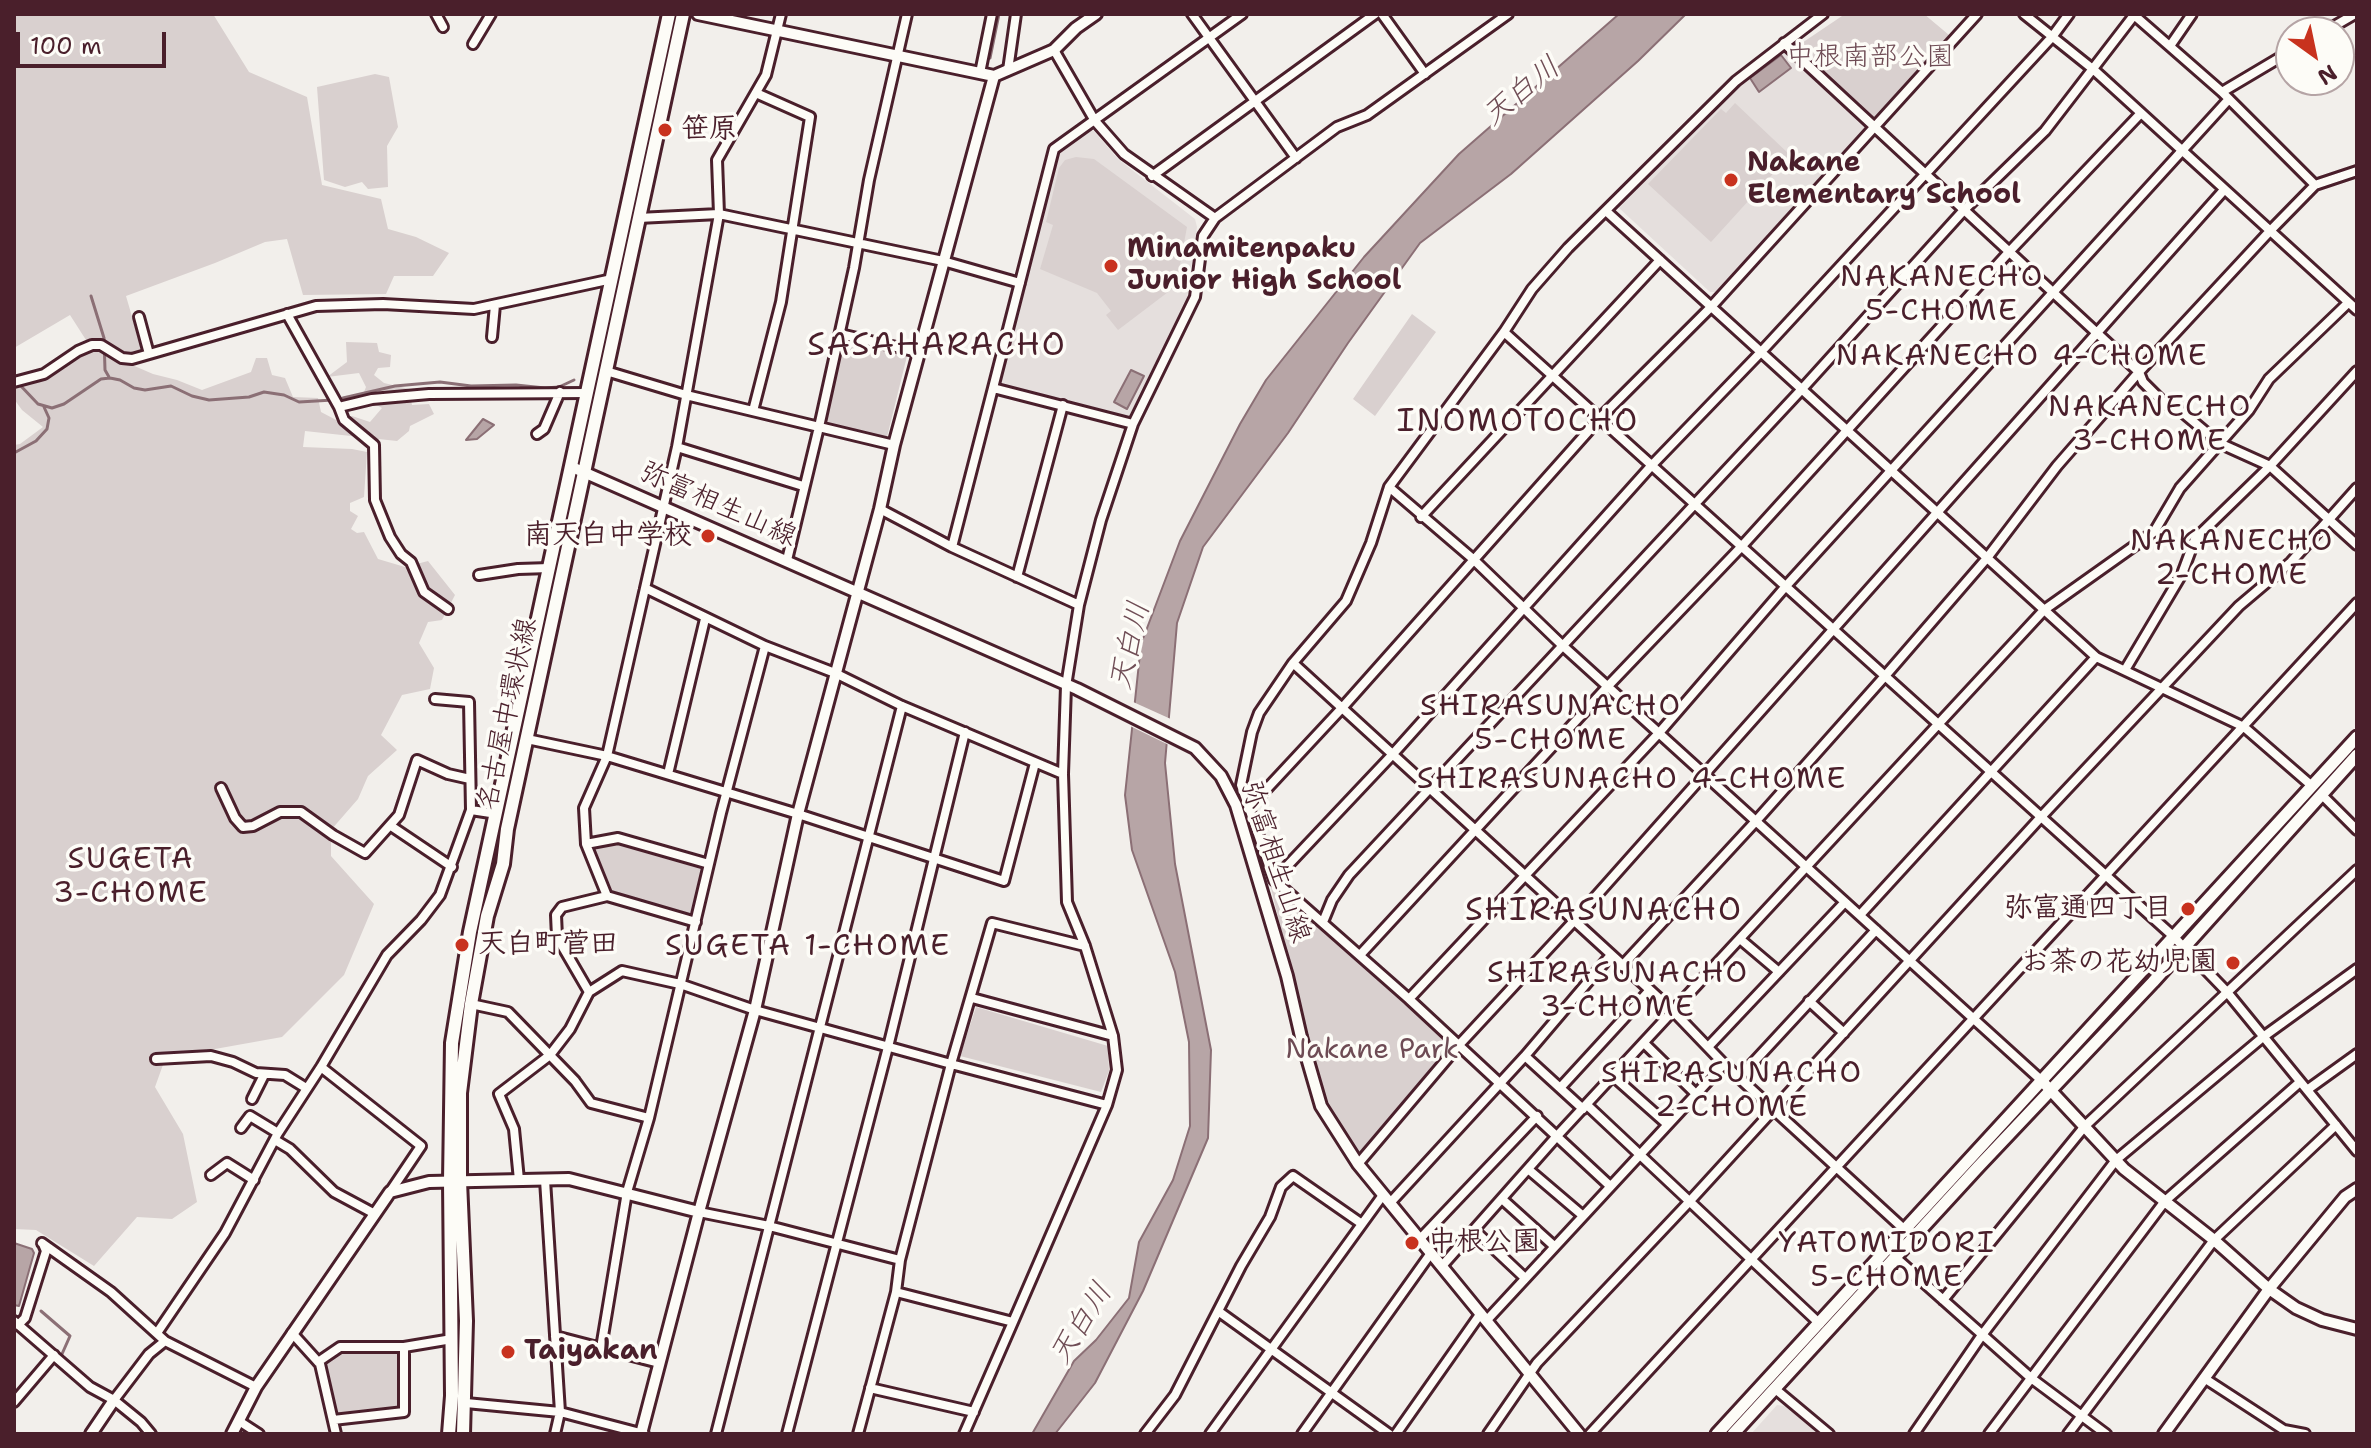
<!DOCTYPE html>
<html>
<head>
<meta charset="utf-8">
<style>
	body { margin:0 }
	#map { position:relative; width:2371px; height:1448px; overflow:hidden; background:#f2efeb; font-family:"Shantell Sans",sans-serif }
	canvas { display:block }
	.frame { position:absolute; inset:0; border:16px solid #4a1f2b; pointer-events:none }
	.north { position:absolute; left:2275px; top:16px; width:80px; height:80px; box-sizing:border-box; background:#fdfcf7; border:2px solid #b5a4a5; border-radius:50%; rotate:147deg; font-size:22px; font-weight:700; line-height:32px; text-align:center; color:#4a1f2b }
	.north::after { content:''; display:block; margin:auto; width:28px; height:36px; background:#c8321e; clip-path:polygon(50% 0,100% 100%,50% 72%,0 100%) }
	.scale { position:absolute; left:16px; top:32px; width:150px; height:36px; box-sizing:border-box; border:4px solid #4a1f2b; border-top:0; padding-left:10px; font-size:24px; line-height:28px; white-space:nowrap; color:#4a1f2b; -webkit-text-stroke:6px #fdfcf7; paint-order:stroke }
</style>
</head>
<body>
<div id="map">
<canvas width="2371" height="1448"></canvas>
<div class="frame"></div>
<div class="north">N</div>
<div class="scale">100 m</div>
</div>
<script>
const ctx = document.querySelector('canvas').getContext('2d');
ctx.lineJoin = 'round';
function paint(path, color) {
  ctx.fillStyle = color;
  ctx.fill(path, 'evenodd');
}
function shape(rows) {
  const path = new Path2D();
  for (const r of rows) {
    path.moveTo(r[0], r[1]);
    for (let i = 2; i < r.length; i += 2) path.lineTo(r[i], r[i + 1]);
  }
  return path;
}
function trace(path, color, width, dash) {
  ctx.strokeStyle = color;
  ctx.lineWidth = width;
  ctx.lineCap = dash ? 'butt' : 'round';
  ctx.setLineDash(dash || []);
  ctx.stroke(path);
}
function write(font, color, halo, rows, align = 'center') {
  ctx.font = font + ' "Shantell Sans","Klee One",sans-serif';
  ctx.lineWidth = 7;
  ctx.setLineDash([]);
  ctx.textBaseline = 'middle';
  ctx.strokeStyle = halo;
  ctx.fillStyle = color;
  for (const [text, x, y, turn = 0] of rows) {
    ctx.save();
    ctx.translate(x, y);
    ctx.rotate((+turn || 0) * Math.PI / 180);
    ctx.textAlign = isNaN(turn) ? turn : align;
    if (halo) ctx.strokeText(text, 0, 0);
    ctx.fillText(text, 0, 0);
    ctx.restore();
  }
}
const built = shape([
	[1780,51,1786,52,1866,124,1866,128,1715,292,1710,292,1619,208,1619,203,1669,157,1748,76],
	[1089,130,1094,131,1118,159,1195,219,1197,227,1187,299,1163,354,1128,418,1002,386,999,381,1059,151],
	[1777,1405,1785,1406,1819,1434,1751,1434]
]);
const green = shape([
	[14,14,213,14,249,72,307,97,322,185,381,199,388,229,416,237,449,253,433,276,394,276,386,294,303,295,287,239,265,242,215,263,126,296,142,351,124,353,101,341,86,340,70,315,14,348],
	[1845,14,1924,14,1949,35,1872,119,1793,49],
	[375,74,389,77,398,127,387,146,388,187,368,189,362,182,345,187,324,180,317,87],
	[1735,103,1790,155,1711,242,1648,184,1721,109,1726,113],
	[1076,157,1094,159,1187,227,1176,286,1118,330,1106,315,1111,311,1097,293,1040,269,1053,225,1046,222,1059,168,1065,160],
	[1412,314,1436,332,1375,416,1353,399],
	[846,340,905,351,907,356,887,437,882,439,827,426,825,421,842,342],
	[346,342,377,343,379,352,391,355,390,367,378,368,374,375,384,383,409,389,412,405,429,404,434,414,410,426,409,431,397,441,305,431,303,447,352,449,367,452,364,497,350,503,350,511,358,516,351,529,357,533,364,532,378,559,405,567,428,561,455,595,442,620,428,622,419,643,434,668,430,689,402,695,381,735,397,750,368,776,358,799,331,830,331,856,374,904,344,975,282,1037,215,1049,175,1052,164,1062,155,1087,183,1134,197,1202,172,1219,137,1217,94,1266,36,1230,14,1229,14,445,20,444,43,427,22,410,14,399,14,387,47,379,92,350,102,352,153,374,177,380,202,390,251,372,256,358,267,358,272,375,285,378,293,397,318,398,321,412,340,422,352,416,370,422,382,408,362,397,366,387,359,373,327,377,347,362],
	[600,845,619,845,701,866,704,870,694,910,689,913,610,891,595,851],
	[1269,880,1319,922,1455,1045,1359,1159,1324,1105],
	[976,1007,1108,1046,1109,1071,1101,1092,960,1056],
	[398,1350,402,1355,401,1406,398,1410,340,1417,335,1414,325,1360,342,1351]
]);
const water = shape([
	[1619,14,1686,14,1638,61,1511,174,1420,243,1348,343,1288,433,1203,547,1177,623,1165,763,1175,864,1211,1050,1208,1138,1143,1291,1095,1383,1055,1434,1032,1434,1074,1361,1096,1340,1129,1298,1139,1242,1173,1180,1190,1126,1189,1042,1175,972,1132,850,1125,795,1141,644,1180,541,1240,424,1266,380,1364,257,1459,154,1619,14],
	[1781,55,1791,68,1759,92,1750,78,1781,55],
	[1131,370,1144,376,1127,409,1114,402,1131,370],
	[483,419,494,425,477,439,466,440,483,419],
	[14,1243,32,1249,34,1253,19,1306,14,1305,14,1243]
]);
const pier = shape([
	[1131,701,1173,720,1171,746,1128,725]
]);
const stream = shape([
	[990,58,999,14],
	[91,296,104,338,105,370,109,377],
	[19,384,38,404,52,408,64,404,101,379,110,378,120,380,134,388,145,390,171,386,192,396,209,400,249,397,264,392,284,395,299,402,333,400],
	[343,398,395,386,440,382,471,386,516,385,545,388,559,387,574,380],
	[14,453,36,441,47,429,49,418,44,407],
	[41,1311,70,1336,62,1354]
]);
const minor = shape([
	[436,14,443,27],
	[1192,14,1296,158],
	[1382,14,1425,74],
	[2024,14,2094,70,2357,310],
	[2134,15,2222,92,2315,185],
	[2324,32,2355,14],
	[1784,43,2139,372,2143,382,2162,401,2182,412,2219,443,2270,466,2357,545],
	[473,44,491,14],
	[2170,46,2192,14],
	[1054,50,1095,121,1124,154,1215,218,1337,127,1367,115,1508,14],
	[1008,70,1016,14],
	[980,73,992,14],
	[2222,92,2291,51],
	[1152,176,1375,14],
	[1606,211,2096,657,2244,727,2312,786],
	[638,218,719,214,943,261,1020,283],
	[1215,218,1203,236,1195,297,1133,424,993,388,1054,149,1242,14],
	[287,314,339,407,372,399,429,394,588,393],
	[139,317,149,354],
	[1504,332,2173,936,2227,992,2357,1151],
	[840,334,918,352],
	[492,337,495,305],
	[606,371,686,395,894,445],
	[14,382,44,374,78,351,92,345,101,345,122,358,132,359,316,306,383,304,474,309,612,279],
	[339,407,344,420,374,445,375,500,390,537,401,554,411,562,424,592,448,609],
	[753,411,781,302,810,117,756,93],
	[537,434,544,429,560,392],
	[677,447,803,486],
	[1389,487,1473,559,1563,646,2041,1080],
	[880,509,952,547,1079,605],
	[1421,517,1660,260],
	[952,547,993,388],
	[787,560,819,427,854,268,869,180,907,14],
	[479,575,518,569,550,568],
	[1017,577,1063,405],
	[645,588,765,646,835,673,902,706,1063,774],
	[1293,663,1674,1012,1724,1064,1906,1231],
	[2125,670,2182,574,2195,539,2270,466,2357,371],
	[435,699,469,702,471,810],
	[527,739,607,756,677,447,719,214,717,160,766,75,781,14],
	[668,774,705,619],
	[221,788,235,818,243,827,253,826,280,812,301,812,333,835,365,853,399,815,417,760,448,774,470,779],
	[2321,794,2357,830],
	[1248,809,1342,708,1600,418,1711,307,1977,14],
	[391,826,452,867],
	[586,844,618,838,709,864],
	[1274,880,1392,755,1652,465,1761,352,2052,37,2069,14],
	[607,896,586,844,584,808,607,756,798,814,1004,881,1035,763],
	[1860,915,2096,657],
	[1323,922,1332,900,1349,875,1802,389,1964,210,2045,131,2135,14],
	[1740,939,1779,972],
	[1360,955,1608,686,1742,546,2009,252,2141,113],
	[1622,966,1756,821,1885,676,1987,558,2057,466,2139,372,2269,232,2315,185,2357,171],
	[589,992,557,937,556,915,562,907,607,896,696,922],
	[972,998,1113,1036],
	[1409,999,1659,733,1786,586,2229,99],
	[1809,1001,1844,1033],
	[471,1004,508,1012,575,1081,591,1103,649,1118],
	[1645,1044,1696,1094],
	[1708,1047,1845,902],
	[1525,1056,1583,1109],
	[156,1059,211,1056,233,1062,256,1073,285,1075,306,1088],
	[321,1067,421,1146,390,1192],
	[1614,1077,1667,1124],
	[1739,1078,1876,930],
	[1560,1088,1649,991],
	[2307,1090,2357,1054],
	[252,1099,264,1075],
	[1107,1105,951,1064,900,1260,896,1292,1013,1322,1107,1105,1117,1070,1113,1036,1085,946,1067,902,1063,774,1066,686,1079,605,1101,520,1133,424],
	[1587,1105,1820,1324],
	[241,1128,250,1116,278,1133],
	[275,1140,290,1149,334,1192,375,1214],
	[1358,1164,1458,1046,1573,922,2224,190],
	[1528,1169,1582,1215],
	[211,1175,227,1163,254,1180],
	[519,1180,514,1129,499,1094,550,1055,570,1029,589,992,622,971,680,984,755,1010,951,1064,992,923,1085,946],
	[545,1180,560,1412,555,1434],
	[1609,1185,1409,999,1274,880,1241,785,1252,732,1259,713,1293,663,1346,601,1371,543,1389,487,1504,332,1532,289,1568,248,1736,81,1823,14],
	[1502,1199,1554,1246],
	[1390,1203,1525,1056,1610,956],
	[699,1212,769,1226,900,1260],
	[1474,1230,1525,1278],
	[1420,1239,1537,1116],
	[42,1243,111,1292,165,1341,256,1387],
	[1895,1257,2031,1378,2106,1434],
	[1442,1266,1557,1136,2044,610,2154,532,2180,488,2249,410,2269,379,2348,303],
	[1943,1300,2085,1126,2357,870],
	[1218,1311,1389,1434],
	[1487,1320,1724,1064],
	[14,1321,90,1387,114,1400,141,1422,151,1434],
	[18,1325,25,1318,46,1251,43,1244],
	[157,1333,225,1233,278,1133,321,1067,387,955,421,920,440,895,471,810,497,814],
	[292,1333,320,1364,336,1434],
	[555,1336,659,1363],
	[601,1348,627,1192,649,1118,721,813,765,646],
	[318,1362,340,1347,404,1347,452,1339],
	[2204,1378,2284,1430,2305,1434],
	[870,1388,974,1412],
	[1774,1388,1829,1434],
	[114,1400,149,1354,165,1341],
	[14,1402,54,1355],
	[466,1403,560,1412,644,1434],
	[333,1420,404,1412,404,1347],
	[239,1421,259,1434],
	[716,1434,902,706],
	[787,1434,888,1047,965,732],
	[858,1434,896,1292],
	[964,1434,1013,1322],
	[1145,1434,1175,1395,1241,1266,1270,1217,1281,1187,1293,1176,1362,1224],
	[1210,1434,1383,1195],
	[1302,1434,1431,1253],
	[1396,1434,1481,1313],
	[1488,1434,1537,1363,1689,1202,2041,817,2239,606,2291,562,2357,488],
	[1590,1434,2357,603],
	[1914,1434,1982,1335,2116,1160,2263,1037,2357,969],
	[1989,1434,2165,1201,2300,1082],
	[2068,1434,2214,1240,2336,1125]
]);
const tertiary = shape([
	[698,14,994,76],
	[572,467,1077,689,1195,748,1221,776,1236,805,1287,976,1301,1037,1321,1106,1358,1164,1579,1434],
	[2041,1080,2124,1169,2214,1240,2269,1289,2296,1308,2322,1320,2357,1329],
	[91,1434,114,1400],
	[232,1434,256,1387,390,1192,429,1182,569,1179,699,1212],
	[641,1434,699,1212,755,1010,798,814,880,509,894,445,994,76,1054,50,1076,28,1096,14],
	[2164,1434,2269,1289,2345,1197,2357,1189]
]);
const secondary = shape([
	[1717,1434,2357,737],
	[1733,1434,1978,1167,2153,982,2357,755]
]);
const primary = shape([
	[449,1434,452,1396,450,1181,452,1043,470,932,669,14],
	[463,1434,466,1321,460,1181,460,1093,471,1004,487,916,503,864,507,829,683,14]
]);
const markers = [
	[665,130,8,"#c8321e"],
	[1731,180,8,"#c8321e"],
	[1111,266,8,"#c8321e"],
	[708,536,8,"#c8321e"],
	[2188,909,8,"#c8321e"],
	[462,945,8,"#c8321e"],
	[2233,963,8,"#c8321e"],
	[1412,1243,8,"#c8321e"],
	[508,1352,8,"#c8321e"]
];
const parkNames = [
	["中根南部公園",1870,58],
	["Nakane Park",1372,1051]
];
const poiNames = [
	["笹原",681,130],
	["Nakane",1747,164],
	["Elementary School",1747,196],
	["Minamitenpaku",1127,250],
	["Junior High School",1127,282],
	["南天白中学校",692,536,"right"],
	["弥富通四丁目",2172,909,"right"],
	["天白町菅田",478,945],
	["お茶の花幼児園",2217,963,"right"],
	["中根公園",1428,1243],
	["Taiyakan",524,1352]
];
const streetNames = [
	["弥富相生山線",718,505,24],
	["名古屋中環状線",508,714,-78],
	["弥富相生山線",1275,862,72]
];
const waterNames = [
	["天白川",1522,92,-39],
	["天白川",1131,646,-77],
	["天白川",1082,1324,-58]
];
const neighbourhoodNames = [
	["NAKANECHO",1942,278],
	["5-CHOME",1942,312],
	["NAKANECHO 4-CHOME",2022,357],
	["NAKANECHO",2150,408],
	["3-CHOME",2150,442],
	["NAKANECHO",2232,542],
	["2-CHOME",2232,576],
	["SHIRASUNACHO",1551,707],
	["5-CHOME",1551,741],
	["SHIRASUNACHO 4-CHOME",1632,780],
	["SUGETA",131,860],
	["3-CHOME",131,894],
	["SUGETA 1-CHOME",808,947],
	["SHIRASUNACHO",1618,974],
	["3-CHOME",1618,1008],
	["SHIRASUNACHO",1732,1074],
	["2-CHOME",1732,1108],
	["YATOMIDORI",1887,1244],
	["5-CHOME",1887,1278]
];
const quarterNames = [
	["SASAHARACHO",937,347],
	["INOMOTOCHO",1518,423],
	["SHIRASUNACHO",1604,912]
];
paint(built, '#e5dfdd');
paint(green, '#d9d0cf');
paint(water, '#b7a5a6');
trace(water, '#8b6f75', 2);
paint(pier, '#f2efeb');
trace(stream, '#8b6f75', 3);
trace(minor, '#4a1f2b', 14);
trace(tertiary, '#4a1f2b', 16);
trace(secondary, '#4a1f2b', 17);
trace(primary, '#4a1f2b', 18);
trace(minor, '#fdfcf7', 8);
trace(tertiary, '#fdfcf7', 10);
trace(secondary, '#fdfcf7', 11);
trace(primary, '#fdfcf7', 12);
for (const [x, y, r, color] of markers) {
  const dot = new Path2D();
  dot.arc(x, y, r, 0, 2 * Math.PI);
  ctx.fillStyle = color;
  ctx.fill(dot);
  trace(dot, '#fdfcf7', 3);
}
write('28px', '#6e4b54', '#fdfcf7', parkNames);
write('bold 28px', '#4a1f2b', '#fdfcf7', poiNames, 'left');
write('28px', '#4a1f2b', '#fdfcf7', streetNames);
write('italic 30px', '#704e56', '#fdfcf7', waterNames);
ctx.letterSpacing = '2px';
write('30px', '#4a1f2b', '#fdfcf7', neighbourhoodNames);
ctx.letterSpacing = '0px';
ctx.letterSpacing = '2px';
write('32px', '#4a1f2b', '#fdfcf7', quarterNames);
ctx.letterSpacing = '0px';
</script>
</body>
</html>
